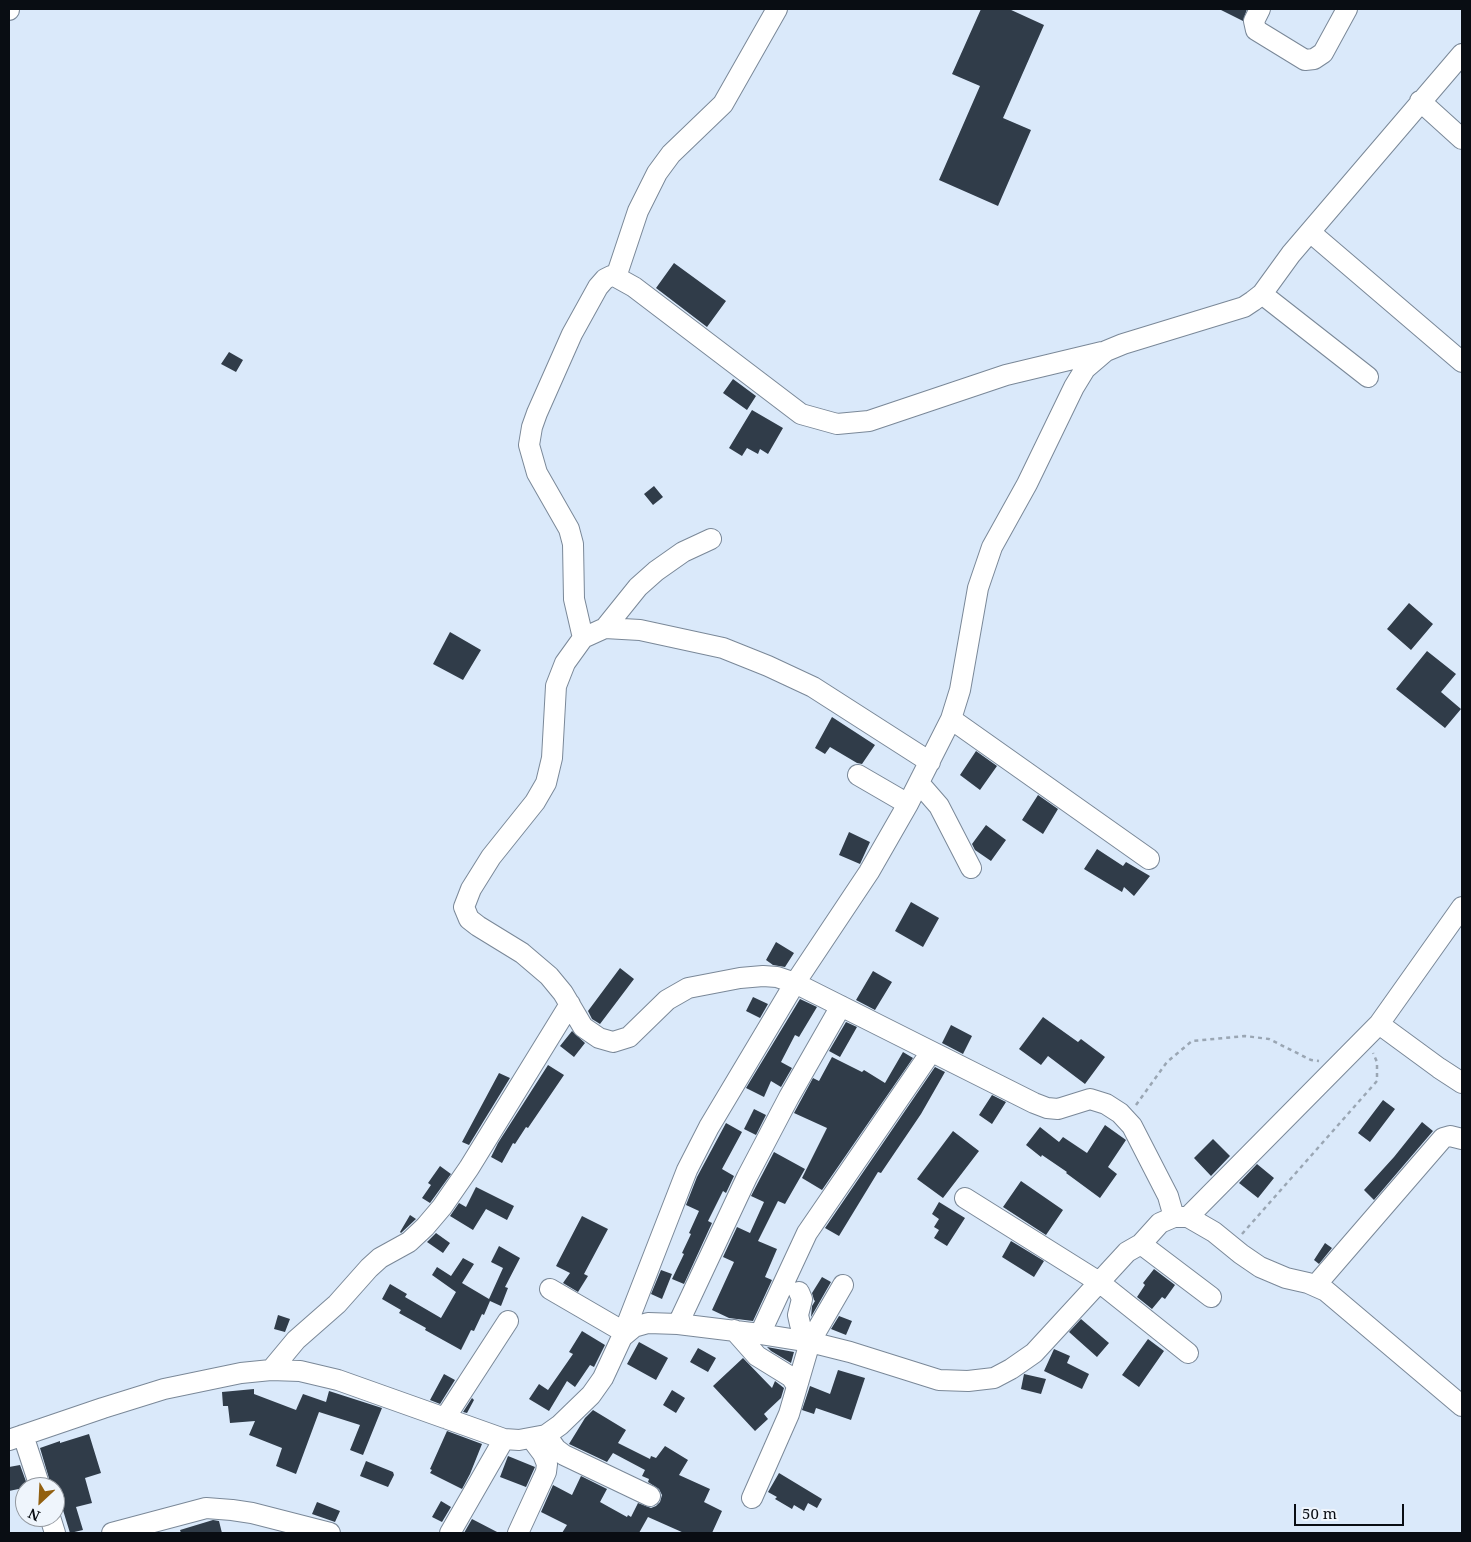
<!DOCTYPE html>
<html>
<head>
<meta charset="utf-8">
<style>
	body { margin:0 }
	#map { position:relative; width:1471px; height:1542px; overflow:hidden; background:#dae9fa; font-family:"Noto Serif",serif }
	canvas { display:block }
	.frame { position:absolute; inset:0; border:10px solid #090d13; pointer-events:none }
	.north { position:absolute; left:15px; top:1477px; width:50px; height:50px; box-sizing:border-box; background:#eff5fc; border:1px solid #93989f; border-radius:50%; rotate:205deg; font-size:14px; font-weight:700; line-height:20px; text-align:center; color:#090d13 }
	.north::after { content:''; display:block; margin:auto; width:18px; height:22px; background:#926010; clip-path:polygon(50% 0,100% 100%,50% 72%,0 100%) }
	.scale { position:absolute; left:1294px; top:1504px; width:110px; height:22px; box-sizing:border-box; border:2px solid #090d13; border-top:0; padding-left:6px; font-size:15px; line-height:18px; white-space:nowrap; color:#090d13; -webkit-text-stroke:4px #eff5fc; paint-order:stroke }
</style>
</head>
<body>
<div id="map">
<canvas width="1471" height="1542"></canvas>
<div class="frame"></div>
<div class="north">N</div>
<div class="scale">50 m</div>
</div>
<script>
const ctx = document.querySelector('canvas').getContext('2d');
ctx.lineJoin = 'round';
function paint(path, color) {
  ctx.fillStyle = color;
  ctx.fill(path, 'evenodd');
}
function shape(rows) {
  const path = new Path2D();
  for (const r of rows) {
    path.moveTo(r[0], r[1]);
    for (let i = 2; i < r.length; i += 2) path.lineTo(r[i], r[i + 1]);
  }
  return path;
}
function trace(path, color, width, dash) {
  ctx.strokeStyle = color;
  ctx.lineWidth = width;
  ctx.lineCap = dash ? 'butt' : 'round';
  ctx.setLineDash(dash || []);
  ctx.stroke(path);
}
const building = shape([
	[981,9,1009,9,1044,25,1003,118,1031,130,998,206,939,180,980,86,952,74],
	[1219,9,1247,9,1243,21],
	[674,263,726,301,707,327,656,288],
	[229,352,243,360,236,372,221,364],
	[733,379,756,396,747,410,723,393],
	[752,410,783,428,768,454,760,449,758,454,747,448,742,456,729,448],
	[654,486,663,497,653,505,644,494],
	[1409,603,1433,624,1411,650,1387,629],
	[450,632,481,650,463,680,433,664],
	[1427,651,1456,674,1441,692,1461,709,1445,728,1396,689],
	[832,717,875,745,862,764,857,763,830,747,825,754,815,748],
	[976,751,997,766,980,790,960,775],
	[1038,795,1058,809,1043,834,1022,820],
	[986,825,1006,840,991,861,975,850,972,844],
	[849,832,870,842,860,864,839,855],
	[1097,849,1123,866,1126,862,1150,876,1134,896,1124,887,1122,892,1084,869],
	[911,902,939,918,923,947,895,931],
	[776,942,794,953,785,967,773,965,766,960],
	[620,968,634,979,600,1024,592,1019,588,1011],
	[873,971,892,982,875,1010,856,1000],
	[753,997,768,1004,760,1018,746,1011],
	[800,999,817,1007,799,1037,795,1035,781,1062,792,1068,781,1087,771,1081,764,1097,746,1088],
	[1043,1017,1078,1042,1081,1039,1105,1057,1085,1084,1048,1056,1041,1065,1019,1049],
	[846,1022,857,1027,840,1057,829,1051],
	[951,1025,972,1036,963,1054,942,1043],
	[572,1031,585,1043,574,1057,560,1046],
	[903,1052,913,1058,822,1190,802,1178,827,1128,794,1113,813,1078,819,1081,832,1057,862,1072,864,1070,885,1083],
	[548,1065,564,1075,528,1128,526,1127,515,1144,513,1143,502,1163,491,1157,498,1143],
	[935,1067,945,1072,921,1114,881,1173,878,1172,839,1236,825,1228],
	[499,1073,510,1078,469,1145,462,1142],
	[992,1095,1006,1102,992,1124,979,1115],
	[1383,1100,1395,1109,1370,1142,1358,1133],
	[754,1109,766,1115,756,1135,744,1129],
	[1422,1122,1433,1131,1374,1200,1364,1190,1394,1157],
	[726,1123,742,1132,722,1169,734,1176,726,1193,723,1191,708,1221,712,1223,684,1284,672,1279,684,1254,682,1253,691,1234,689,1233,699,1211,686,1205,697,1177],
	[1105,1125,1126,1140,1108,1167,1117,1174,1100,1198,1066,1173,1067,1172,1042,1155,1041,1157,1026,1145,1040,1127,1059,1142,1063,1137,1087,1153],
	[953,1131,979,1151,943,1198,917,1179],
	[1213,1139,1230,1156,1211,1176,1194,1158],
	[774,1152,805,1169,785,1204,778,1201,758,1241,777,1249,765,1277,772,1280,753,1321,729,1318,712,1310,734,1262,723,1257,737,1227,750,1233,764,1202,751,1196],
	[1257,1164,1274,1178,1258,1198,1239,1183],
	[440,1166,451,1174,430,1203,422,1198,431,1185,428,1183],
	[1021,1181,1063,1210,1046,1235,1003,1207],
	[476,1187,514,1206,507,1220,486,1209,473,1230,450,1216,459,1203,466,1207],
	[939,1202,965,1218,947,1246,934,1238,939,1230,934,1227,939,1219,932,1214],
	[410,1215,416,1219,401,1233,400,1232],
	[582,1216,608,1229,584,1274,588,1276,578,1292,563,1283,570,1273,556,1266],
	[436,1233,450,1243,443,1253,427,1242],
	[1011,1241,1044,1261,1034,1277,1002,1257],
	[1325,1243,1332,1248,1319,1264,1314,1260],
	[499,1246,520,1258,505,1287,508,1288,501,1306,490,1301,484,1315,482,1314,474,1331,471,1330,461,1350,425,1330,426,1328,399,1313,401,1310,382,1299,390,1284,407,1294,405,1297,441,1318,456,1292,432,1275,437,1267,451,1276,463,1258,474,1264,462,1283,489,1299,503,1268,491,1262],
	[1154,1269,1175,1285,1165,1299,1162,1297,1152,1309,1137,1297,1145,1285,1143,1283],
	[661,1270,672,1274,662,1299,651,1294],
	[822,1277,831,1282,811,1317,812,1306,815,1301,814,1300,812,1293],
	[278,1315,290,1319,285,1332,274,1329],
	[839,1316,852,1321,846,1335,831,1329],
	[1081,1319,1109,1343,1097,1357,1069,1332],
	[582,1331,605,1345,594,1367,590,1365,575,1387,567,1381,549,1411,529,1399,539,1384,548,1390,573,1354,569,1352],
	[1148,1339,1164,1351,1139,1387,1122,1375],
	[639,1342,668,1358,656,1380,627,1364],
	[767,1347,794,1352,791,1363,771,1351],
	[698,1348,716,1358,708,1372,690,1362],
	[1054,1349,1070,1356,1067,1363,1089,1374,1082,1389,1044,1371],
	[743,1358,772,1388,775,1381,784,1388,781,1398,764,1414,768,1419,755,1431,713,1386],
	[838,1370,865,1378,851,1420,816,1408,814,1414,802,1410,810,1386,830,1394],
	[444,1374,455,1380,440,1404,430,1400],
	[1024,1374,1046,1379,1041,1394,1021,1389],
	[254,1389,254,1394,296,1410,303,1394,326,1402,329,1391,382,1408,363,1455,350,1450,360,1425,319,1412,296,1474,276,1466,282,1448,249,1435,255,1421,230,1423,228,1406,223,1406,222,1392],
	[672,1390,685,1398,676,1413,663,1405],
	[472,1398,474,1400,467,1413,463,1412],
	[593,1410,626,1430,618,1443,650,1459,651,1456,656,1458,665,1446,688,1460,679,1475,710,1489,704,1502,722,1511,712,1533,684,1533,648,1517,639,1533,562,1533,567,1525,541,1512,553,1485,572,1495,581,1476,607,1489,600,1502,627,1517,628,1515,631,1517,638,1503,651,1508,656,1506,660,1502,662,1495,659,1489,648,1482,649,1479,642,1476,645,1470,613,1453,607,1462,569,1444,585,1418],
	[447,1431,482,1444,470,1474,462,1489,430,1473,432,1470,430,1469],
	[89,1434,101,1473,85,1478,92,1503,76,1507,83,1530,70,1533,55,1484,51,1485,40,1448,60,1441,60,1443],
	[508,1456,535,1467,526,1487,500,1477],
	[366,1461,393,1472,394,1475,388,1487,360,1476],
	[20,1465,28,1487,9,1491,9,1467],
	[779,1473,822,1499,817,1508,808,1503,804,1511,794,1505,792,1509,775,1499,777,1497,768,1492],
	[441,1501,451,1507,442,1522,432,1517],
	[317,1502,340,1511,335,1522,312,1514],
	[472,1519,499,1533,464,1533],
	[213,1520,219,1521,222,1533,181,1533,180,1530]
]);
const path = shape([
	[1136,1105,1167,1062,1192,1041,1245,1036,1269,1039,1311,1060,1319,1061],
	[1242,1234,1377,1081,1377,1062,1373,1053]
]);
const minor = shape([
	[1260,9,1254,21,1256,30,1305,60,1314,59,1323,53,1347,9],
	[9,10,9,9],
	[1420,101,1462,139],
	[1310,232,1462,362],
	[616,277,638,211,657,173,671,154,723,104,777,9],
	[1262,294,1368,377],
	[605,628,638,587,656,571,683,552,711,539],
	[583,638,574,599,573,544,569,529,537,473,529,445,532,427,537,413,572,334,598,287,605,279,611,276,616,277,634,287,801,414,837,424,869,421,1006,375,1102,352],
	[951,719,1149,859],
	[930,762,813,687,768,666,723,648,640,630,605,628,583,638,565,663,556,686,552,758,546,783,535,802,491,857,471,889,464,907,469,919,478,926,522,953,549,976,563,993,583,1027,599,1038,613,1042,629,1037,667,1000,688,988,740,978,763,976,777,977,795,983,1034,1103,1047,1108,1058,1109,1090,1099,1106,1104,1120,1113,1132,1126,1168,1196,1174,1217],
	[858,775,908,804],
	[919,783,939,806,971,868],
	[1379,1024,1439,1068,1462,1083],
	[965,1198,1099,1282,1188,1353],
	[1188,1217,1379,1024,1462,907],
	[1141,1244,1211,1297],
	[1315,1286,1443,1138,1450,1136,1462,1139],
	[550,1289,624,1332],
	[799,1292,802,1299,798,1315,800,1324,803,1333,810,1342],
	[678,1324,747,1177,789,1097,841,1006],
	[734,1330,757,1356,791,1377,797,1386],
	[760,1334,807,1233,931,1052],
	[622,1337,687,1170,709,1127,795,983,869,872,908,804,951,719,960,690,978,588,992,547,1027,484,1074,387,1085,369,1106,351,1123,344,1244,307,1253,301,1262,294,1291,254,1462,54],
	[271,1370,296,1340,337,1304,369,1268,380,1258,409,1242,425,1227,442,1207,469,1168,570,1004],
	[445,1418,508,1321],
	[23,1435,40,1487],
	[546,1435,556,1449,564,1455,650,1496],
	[9,1440,103,1408,164,1389,241,1373,271,1370,300,1371,338,1380,504,1439,519,1440,546,1435,560,1425,591,1395,603,1378,622,1337,634,1327,648,1323,678,1324,760,1334,810,1342,850,1352,939,1380,968,1381,994,1378,1011,1369,1034,1353,1127,1252,1141,1244,1160,1223,1174,1217,1188,1217,1214,1232,1241,1254,1260,1267,1286,1278,1308,1283,1326,1291,1462,1406],
	[752,1498,789,1414,810,1342,843,1285],
	[50,1517,55,1533],
	[112,1533,206,1508,232,1510,252,1513,330,1533],
	[450,1533,504,1439],
	[518,1533,546,1472,547,1464,543,1454,531,1438]
]);
paint(building, '#303c49');
trace(minor, '#7a8898', 22);
trace(path, '#9aa6b3', 2.5, [4, 4]);
trace(minor, '#fff', 20);
</script>
</body>
</html>
